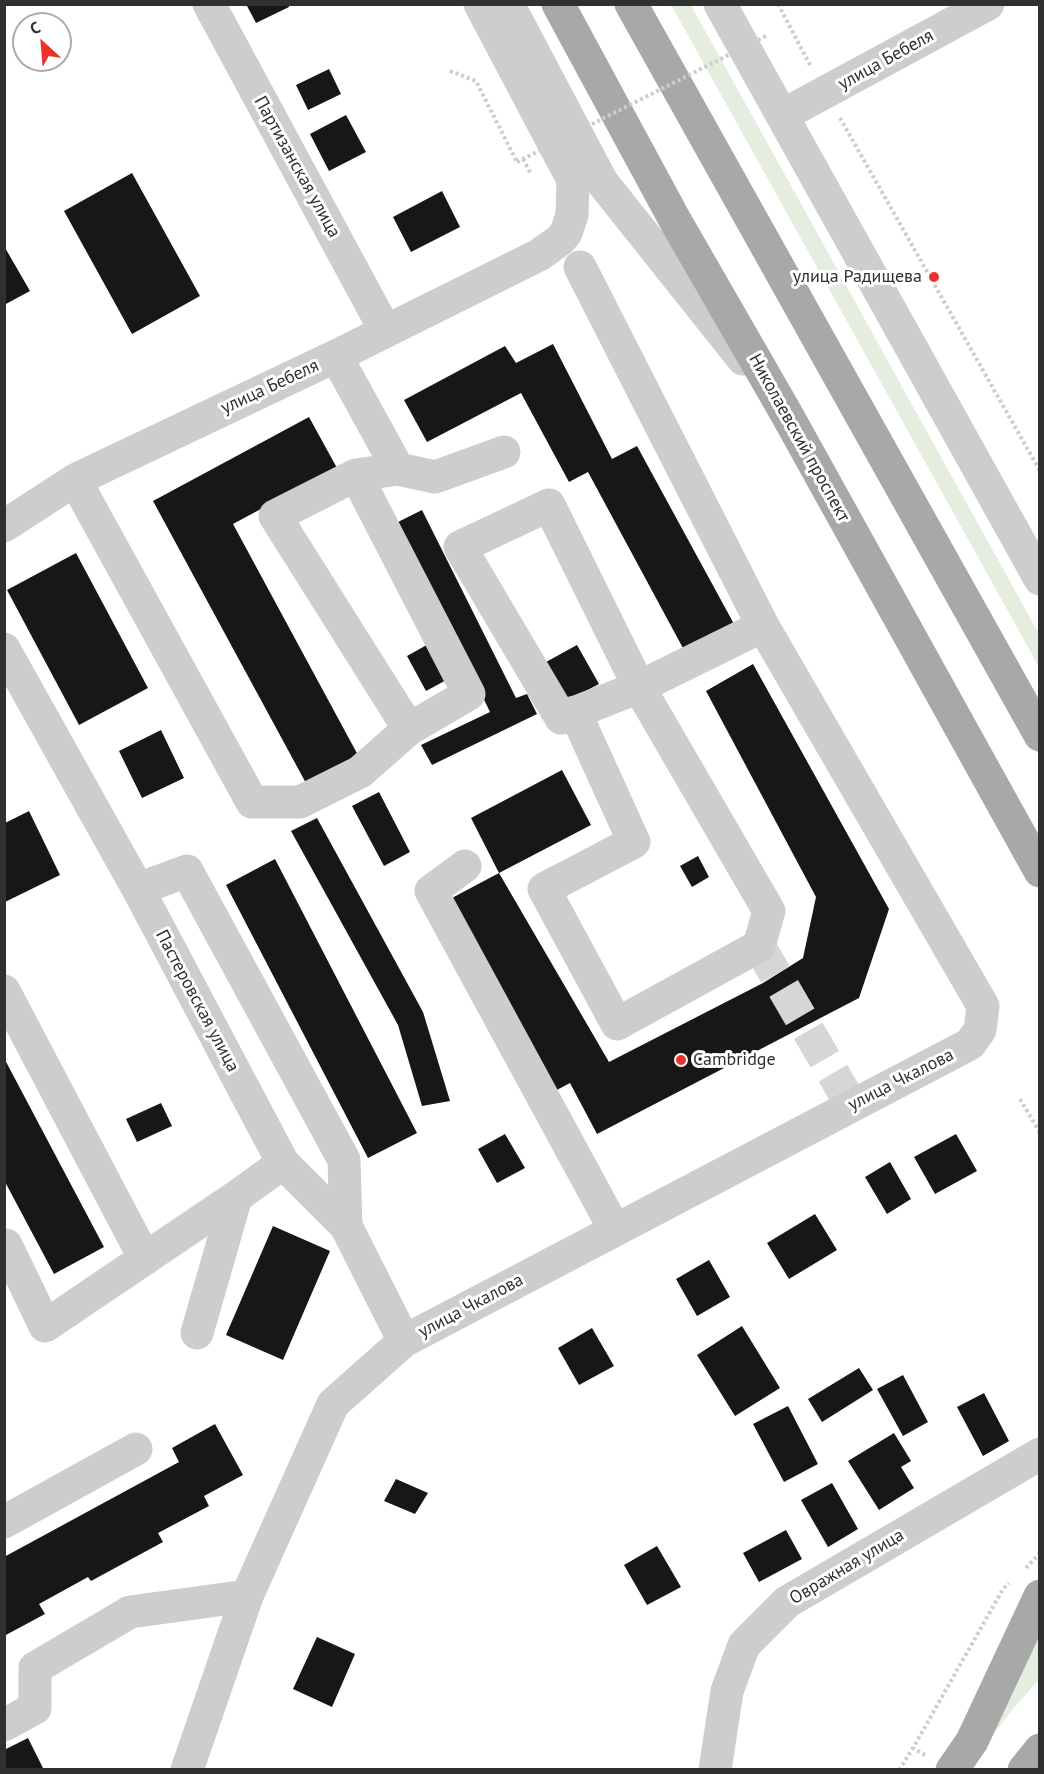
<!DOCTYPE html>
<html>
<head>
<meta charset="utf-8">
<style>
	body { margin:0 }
	#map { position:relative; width:1044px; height:1774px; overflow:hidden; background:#fff; font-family:"PT Sans",sans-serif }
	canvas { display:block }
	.frame { position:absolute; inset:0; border:6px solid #303030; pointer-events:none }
	.north { position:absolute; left:12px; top:12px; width:60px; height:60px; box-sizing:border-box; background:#fff; border:2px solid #acacac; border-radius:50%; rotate:334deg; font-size:16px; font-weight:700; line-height:24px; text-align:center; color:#303030 }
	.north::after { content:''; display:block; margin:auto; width:21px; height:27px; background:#ec322d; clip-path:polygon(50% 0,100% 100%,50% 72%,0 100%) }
</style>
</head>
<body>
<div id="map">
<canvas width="1044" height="1774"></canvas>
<div class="frame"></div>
<div class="north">С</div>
</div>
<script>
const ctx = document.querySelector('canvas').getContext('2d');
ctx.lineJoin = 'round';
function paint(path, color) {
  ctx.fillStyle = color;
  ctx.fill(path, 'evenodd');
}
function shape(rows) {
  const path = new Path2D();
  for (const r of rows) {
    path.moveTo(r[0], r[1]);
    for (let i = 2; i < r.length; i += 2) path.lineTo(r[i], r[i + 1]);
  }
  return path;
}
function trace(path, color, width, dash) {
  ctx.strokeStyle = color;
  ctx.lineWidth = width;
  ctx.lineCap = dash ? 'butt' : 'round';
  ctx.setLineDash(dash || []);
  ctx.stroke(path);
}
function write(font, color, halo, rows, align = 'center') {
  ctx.font = font + ' "PT Sans",sans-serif';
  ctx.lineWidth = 6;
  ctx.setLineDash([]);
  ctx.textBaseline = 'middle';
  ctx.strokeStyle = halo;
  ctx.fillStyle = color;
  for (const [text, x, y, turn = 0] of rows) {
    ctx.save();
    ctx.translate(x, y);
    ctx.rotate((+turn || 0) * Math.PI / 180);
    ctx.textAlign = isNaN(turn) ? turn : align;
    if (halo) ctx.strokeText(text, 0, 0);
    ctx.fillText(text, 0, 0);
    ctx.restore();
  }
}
const green = shape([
	[671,5,691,5,1039,634,1039,667],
	[1039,1618,1039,1680,1013,1709,980,1751]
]);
const building = shape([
	[246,4,288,4,289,7,256,23],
	[329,69,341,94,308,110,296,85],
	[346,115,366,152,329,171,310,134],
	[132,173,200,296,132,334,64,211],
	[442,191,460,227,411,252,393,217],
	[4,246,30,291,4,305],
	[553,344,612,459,637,446,734,624,684,650,588,472,569,482,521,393,427,442,404,400,505,346,516,363],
	[309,417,337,468,233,524,359,757,307,785,153,501],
	[422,510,516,698,527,694,537,714,432,765,421,745,490,712,398,522],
	[76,553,148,688,79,725,7,590],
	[432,642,452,677,426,691,407,656],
	[577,645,599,684,567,701,546,662],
	[753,664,889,909,859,998,597,1134,570,1083,553,1092,450,899,499,873,471,818,562,770,591,825,499,873,609,1062,763,983,803,958,816,897,706,691],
	[161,730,184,778,142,798,119,751],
	[379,792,410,852,384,866,352,806],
	[29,811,60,875,5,902,5,823],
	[317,818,423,1012,450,1101,422,1106,398,1025,291,831],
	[698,856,709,877,692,887,680,866],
	[275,859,417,1133,368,1158,226,885],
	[4,1058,104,1247,54,1274,4,1180],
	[161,1103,172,1126,137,1142,126,1119],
	[505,1134,525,1168,497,1183,478,1149],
	[956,1134,977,1171,935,1194,914,1157],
	[890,1162,911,1199,887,1214,865,1177],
	[815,1214,837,1250,789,1279,767,1243],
	[273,1226,330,1251,283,1360,226,1335],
	[709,1260,730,1297,697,1316,676,1279],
	[742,1326,780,1388,735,1416,697,1355],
	[592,1328,614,1366,579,1385,558,1348],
	[859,1368,873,1390,822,1422,808,1399],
	[903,1375,928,1422,903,1436,877,1389],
	[984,1393,1009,1441,983,1456,957,1407],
	[788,1406,818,1464,784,1482,753,1424],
	[215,1424,243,1475,204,1496,209,1506,158,1533,163,1542,91,1581,88,1577,39,1604,45,1614,4,1636,4,1557,179,1462,172,1448],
	[894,1433,911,1461,901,1467,914,1488,879,1510,848,1461],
	[396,1479,428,1493,415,1514,384,1501],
	[832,1483,858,1529,828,1547,801,1500],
	[786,1530,802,1559,759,1582,743,1553],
	[657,1546,681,1587,647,1605,624,1565],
	[317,1637,355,1654,332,1707,293,1689],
	[28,1738,44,1770,4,1770,4,1750]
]);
const minorTunnel = shape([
	[759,946,852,1106]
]);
const path = shape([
	[778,4,810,65],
	[450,71,476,81,517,162],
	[840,118,1040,471],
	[523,159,531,174],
	[1020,1099,1040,1133],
	[1026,1568,1040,1553],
	[925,1755,913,1748,1003,1589,1009,1583],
	[899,1770,913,1748]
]);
const minor = shape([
	[209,4,385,330],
	[508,4,602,182,743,359],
	[720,4,1040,579],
	[783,115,988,4],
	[336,356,398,469,356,475,469,694,409,729],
	[75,480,252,802,300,802,360,772,409,729,275,516,356,475,398,469,435,477,504,452],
	[549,505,639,687,769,911,759,946,617,1024,544,889,634,842,575,712,561,718,460,547,549,505],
	[4,526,75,480,336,356,539,255,560,240,566,233,572,215,573,180,480,4],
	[4,649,138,889,283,1163,346,1226,404,1341],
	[561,718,639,687,763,626],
	[465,866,431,891,615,1230],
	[138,889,187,871,344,1160,346,1226],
	[4,991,145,1259],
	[6,1245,45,1326,236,1197,283,1163],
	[197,1333,236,1197],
	[4,1522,136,1449],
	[4,1725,35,1708,35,1668,130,1612,247,1596],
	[187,1770,247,1596,333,1404,404,1341,970,1044,980,1030,983,1006,763,626,580,267],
	[715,1770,727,1691,744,1645,787,1602,1040,1454]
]);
const major = shape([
	[558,4,676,222,786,413,1040,871],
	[631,4,1040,735],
	[952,1770,972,1741,1040,1596],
	[1024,1770,1040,1750]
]);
const pathBridge = shape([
	[517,162,768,35]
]);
const markers = [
	[934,277,6,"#ec322d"],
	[681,1060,6,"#ec322d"]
];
const streetNames = [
	["улица Бебеля",886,60,-29],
	["Партизанская улица",297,167,61],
	["улица Бебеля",270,387,-25],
	["Николаевский проспект",799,438,61],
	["Пастеровская улица",197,1001,62],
	["улица Чкалова",901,1080,-27],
	["улица Чкалова",471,1306,-28],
	["Овражная улица",847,1567,-31]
];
const poiNames = [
	["улица Радищева",922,277],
	["Cambridge",693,1060,"left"]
];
paint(green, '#e5eede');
paint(building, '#171717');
trace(minorTunnel, '#d6d6d6', 33, [33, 16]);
trace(path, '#cdcdcd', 4, [3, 3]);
trace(minor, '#cdcdcd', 33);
trace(major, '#a8a8a8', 33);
trace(pathBridge, '#cdcdcd', 4, [3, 3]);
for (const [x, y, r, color] of markers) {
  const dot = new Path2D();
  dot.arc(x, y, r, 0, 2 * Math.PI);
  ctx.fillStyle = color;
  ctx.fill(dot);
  trace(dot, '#fff', 2);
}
write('18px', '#303030', '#fff', streetNames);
write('18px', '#303030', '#fff', poiNames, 'right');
</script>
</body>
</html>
